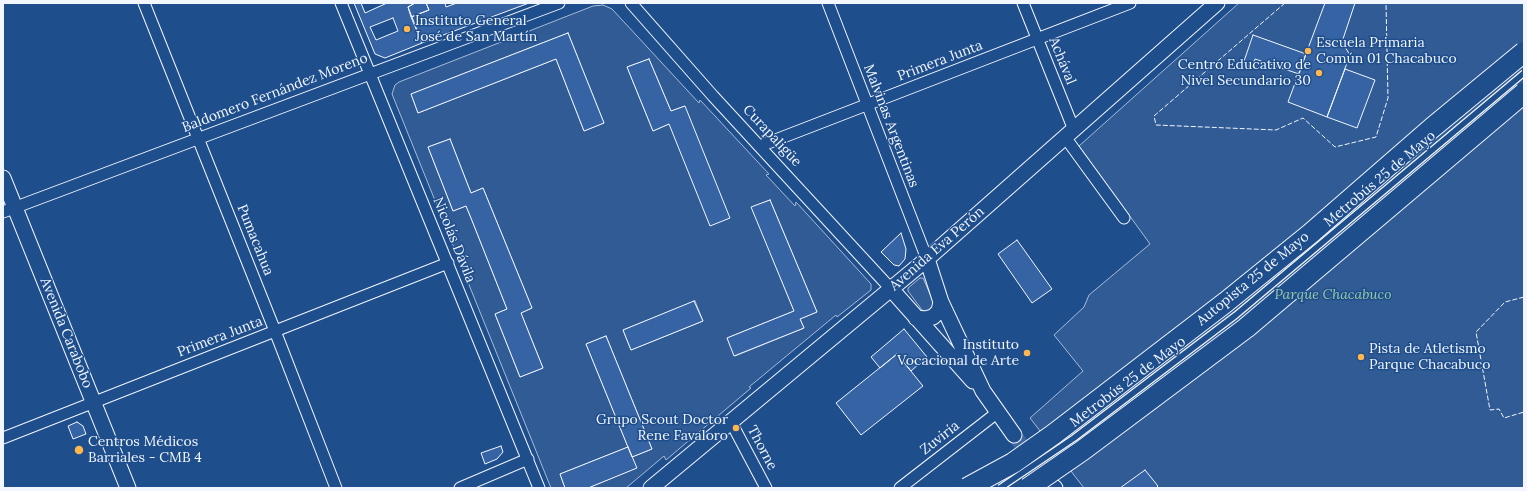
<!DOCTYPE html>
<html>
<head>
<meta charset="utf-8">
<style>
	body { margin:0 }
	#map { position:relative; width:1527px; height:491px; overflow:hidden; background:#1f4e8c; font-family:Lora,serif }
	canvas { display:block }
	.frame { position:absolute; inset:0; border:4px solid #f2f6ff; pointer-events:none }
</style>
</head>
<body>
<div id="map">
<canvas width="1527" height="491"></canvas>
<div class="frame"></div>
</div>
<script>
const ctx = document.querySelector('canvas').getContext('2d');
ctx.lineJoin = 'round';
function paint(path, color) {
  ctx.fillStyle = color;
  ctx.fill(path, 'evenodd');
}
function shape(rows) {
  const path = new Path2D();
  for (const r of rows) {
    path.moveTo(r[0], r[1]);
    for (let i = 2; i < r.length; i += 2) path.lineTo(r[i], r[i + 1]);
  }
  return path;
}
function trace(path, color, width, dash) {
  ctx.strokeStyle = color;
  ctx.lineWidth = width;
  ctx.lineCap = dash ? 'butt' : 'round';
  ctx.setLineDash(dash || []);
  ctx.stroke(path);
}
function write(font, color, halo, rows, align = 'center') {
  ctx.font = font + ' Lora,serif';
  ctx.lineWidth = 3;
  ctx.setLineDash([]);
  ctx.textBaseline = 'middle';
  ctx.strokeStyle = halo;
  ctx.fillStyle = color;
  for (const [text, x, y, turn = 0] of rows) {
    ctx.save();
    ctx.translate(x, y);
    ctx.rotate((+turn || 0) * Math.PI / 180);
    ctx.textAlign = isNaN(turn) ? turn : align;
    if (halo) ctx.strokeText(text, 0, 0);
    ctx.fillText(text, 0, 0);
    ctx.restore();
  }
}
const built = shape([
	[1239,3,1524,3,1524,488,1084,488,1030,418,1083,371,1054,335,1084,307,1089,295,1150,244,1079,146,1239,3],
	[603,5,612,9,699,103,700,100,715,116,769,174,766,175,795,206,796,202,871,284,871,290,837,317,836,315,749,387,751,388,686,443,666,460,664,456,626,488,588,488,636,468,632,457,652,449,606,336,586,344,628,447,560,474,565,488,551,488,392,94,395,85,399,82,593,6,603,5],
	[568,33,604,123,584,131,556,59,418,113,411,94,568,33],
	[649,59,671,111,685,106,669,124,653,131,627,67,649,59],
	[450,139,471,193,483,188,532,308,521,313,543,368,520,377,495,314,507,309,471,218,466,206,453,211,428,147,450,139],
	[770,200,817,312,800,319,804,328,735,356,727,338,794,311,752,207,770,200],
	[695,301,703,321,631,350,623,330,695,301],
	[920,278,923,278,934,303,934,307,925,312,922,310,908,291,908,288,920,278]
]);
const building = shape([
	[354,3,361,3,365,13,387,3,415,3,408,7,422,43,385,58,375,54,354,3],
	[393,18,398,31,376,40,370,27,393,18],
	[426,3,445,3,446,7,457,3,529,3,422,43,411,17,429,10,426,3],
	[426,3,429,10,411,17,408,7,415,3,426,3],
	[1325,3,1355,3,1342,42,1350,55,1327,117,1288,102,1325,3],
	[568,33,604,123,584,131,556,59,418,113,411,94,568,33],
	[1253,35,1306,54,1299,74,1255,59,1252,67,1243,64,1253,35],
	[649,59,671,111,685,106,730,218,710,226,669,124,653,131,627,67,649,59],
	[1345,69,1375,80,1357,128,1327,117,1345,69],
	[450,139,471,193,483,188,532,308,521,313,543,368,520,377,495,314,507,309,471,218,466,206,453,211,428,147,450,139],
	[770,200,817,312,800,319,804,328,734,356,727,338,794,311,751,207,770,200],
	[901,233,906,249,905,259,899,266,894,265,881,252,901,233],
	[1017,240,1052,289,1032,303,998,254,1017,240],
	[694,301,703,321,631,350,623,330,694,301],
	[904,329,927,357,911,371,897,354,880,368,871,357,904,329],
	[606,336,652,449,632,457,586,344,606,336],
	[897,354,923,386,861,435,836,403,897,354],
	[77,422,83,426,86,434,73,439,68,426,77,422],
	[501,446,503,452,497,459,485,464,481,453,501,446],
	[628,447,637,468,588,488,565,488,560,474,628,447],
	[1145,470,1158,486,1156,488,1120,488,1145,470]
]);
const pedestrianTunnel = shape([
	[1084,437,1113,415]
]);
const secondaryTunnel = shape([
	[1014,435,1051,483]
]);
const minor = shape([
	[144,3,275,331,336,488],
	[341,3,539,488],
	[631,3,713,96,891,289],
	[828,3,927,259],
	[1023,3,1074,130],
	[1065,137,1124,218],
	[760,146,1130,3],
	[3,212,559,3],
	[731,422,766,488],
	[3,438,448,263],
	[460,488,528,459],
	[900,488,998,412]
]);
const secondary = shape([
	[3,178,128,488],
	[927,259,941,302,983,391,1014,435],
	[891,289,973,381],
	[916,318,925,319,933,317,939,311,941,302],
	[1054,487,1055,488],
	[651,488,927,259,1217,3]
]);
const serviceBridge = shape([
	[1000,488,1074,438,1236,315,1524,73]
]);
const motorwayBridge = shape([
	[967,488,1013,463,1054,434,1226,302,1310,234,1433,127,1524,52],
	[1028,488,1083,450,1246,328,1524,93]
]);
const fence = shape([
	[1285,3,1154,116,1156,125,1276,130,1303,118,1335,147,1376,137,1388,98,1386,3],
	[1524,297,1505,302,1476,332,1490,410,1499,409,1504,418,1524,412]
]);
const markers = [
	[407,29,4,"#ffb74d"],
	[1308,51,4,"#ffb74d"],
	[1319,73,4,"#ffb74d"],
	[1027,353,4,"#ffb74d"],
	[1361,357,4,"#ffb74d"],
	[736,428,4,"#ffb74d"],
	[79,450,5,"#ffb74d"]
];
const poiNames = [
	["Instituto General",415,21],
	["José de San Martín",415,37],
	["Escuela Primaria",1316,43],
	["Común 01 Chacabuco",1316,59],
	["Centro Educativo de",1311,65,"right"],
	["Nivel Secundario 30",1311,81,"right"],
	["Instituto",1019,345,"right"],
	["Vocacional de Arte",1019,361,"right"],
	["Pista de Atletismo",1369,349],
	["Parque Chacabuco",1369,365],
	["Grupo Scout Doctor",728,420,"right"],
	["Rene Favaloro",728,436,"right"],
	["Centros Médicos",88,442],
	["Barriales - CMB 4",88,458]
];
const streetNames = [
	["Primera Junta",940,61,-21],
	["Achával",1062,61,68],
	["Baldomero Fernández Moreno",275,93,-21],
	["Malvinas Argentinas",891,126,69],
	["Curapaligüe",772,136,47],
	["Metrobús 25 de Mayo",1380,179,-40],
	["Pumacahua",255,240,68],
	["Nicolás Dávila",454,240,68],
	["Avenida Eva Perón",937,249,-41],
	["Autopista 25 de Mayo",1253,279,-39],
	["Avenida Carabobo",66,333,68],
	["Primera Junta",220,337,-21],
	["Metrobús 25 de Mayo",1128,382,-37],
	["Zuviría",940,438,-38],
	["Thorne",762,448,62]
];
const parkNames = [
	["Parque Chacabuco",1333,295]
];
paint(built, '#305b95');
trace(built, '#a8bbd7', 1);
paint(building, '#3563a3');
trace(building, '#f2f6ff', 1);
trace(pedestrianTunnel, '#3f679d', 8, [8, 4]);
trace(secondaryTunnel, '#3f679d', 15, [15, 8]);
trace(minor, '#f2f6ff', 13);
trace(secondary, '#f2f6ff', 17);
trace(minor, '#1f4e8c', 11);
trace(secondary, '#1f4e8c', 15);
trace(serviceBridge, '#f2f6ff', 8, []);
trace(motorwayBridge, '#f2f6ff', 22, []);
trace(serviceBridge, '#1f4e8c', 5.5);
trace(motorwayBridge, '#1f4e8c', 20);
trace(fence, '#f2f6ff', 1, [5, 2]);
for (const [x, y, r, color] of markers) {
  const dot = new Path2D();
  dot.arc(x, y, r, 0, 2 * Math.PI);
  ctx.fillStyle = color;
  ctx.fill(dot);
  trace(dot, '#1f4e8c', 1.5);
}
write('14px', '#f2f6ff', '#1f4e8c', poiNames, 'left');
write('14px', '#f2f6ff', '#1f4e8c', streetNames);
write('italic 14px', '#97c8a6', '#1f4e8c', parkNames);
</script>
</body>
</html>
